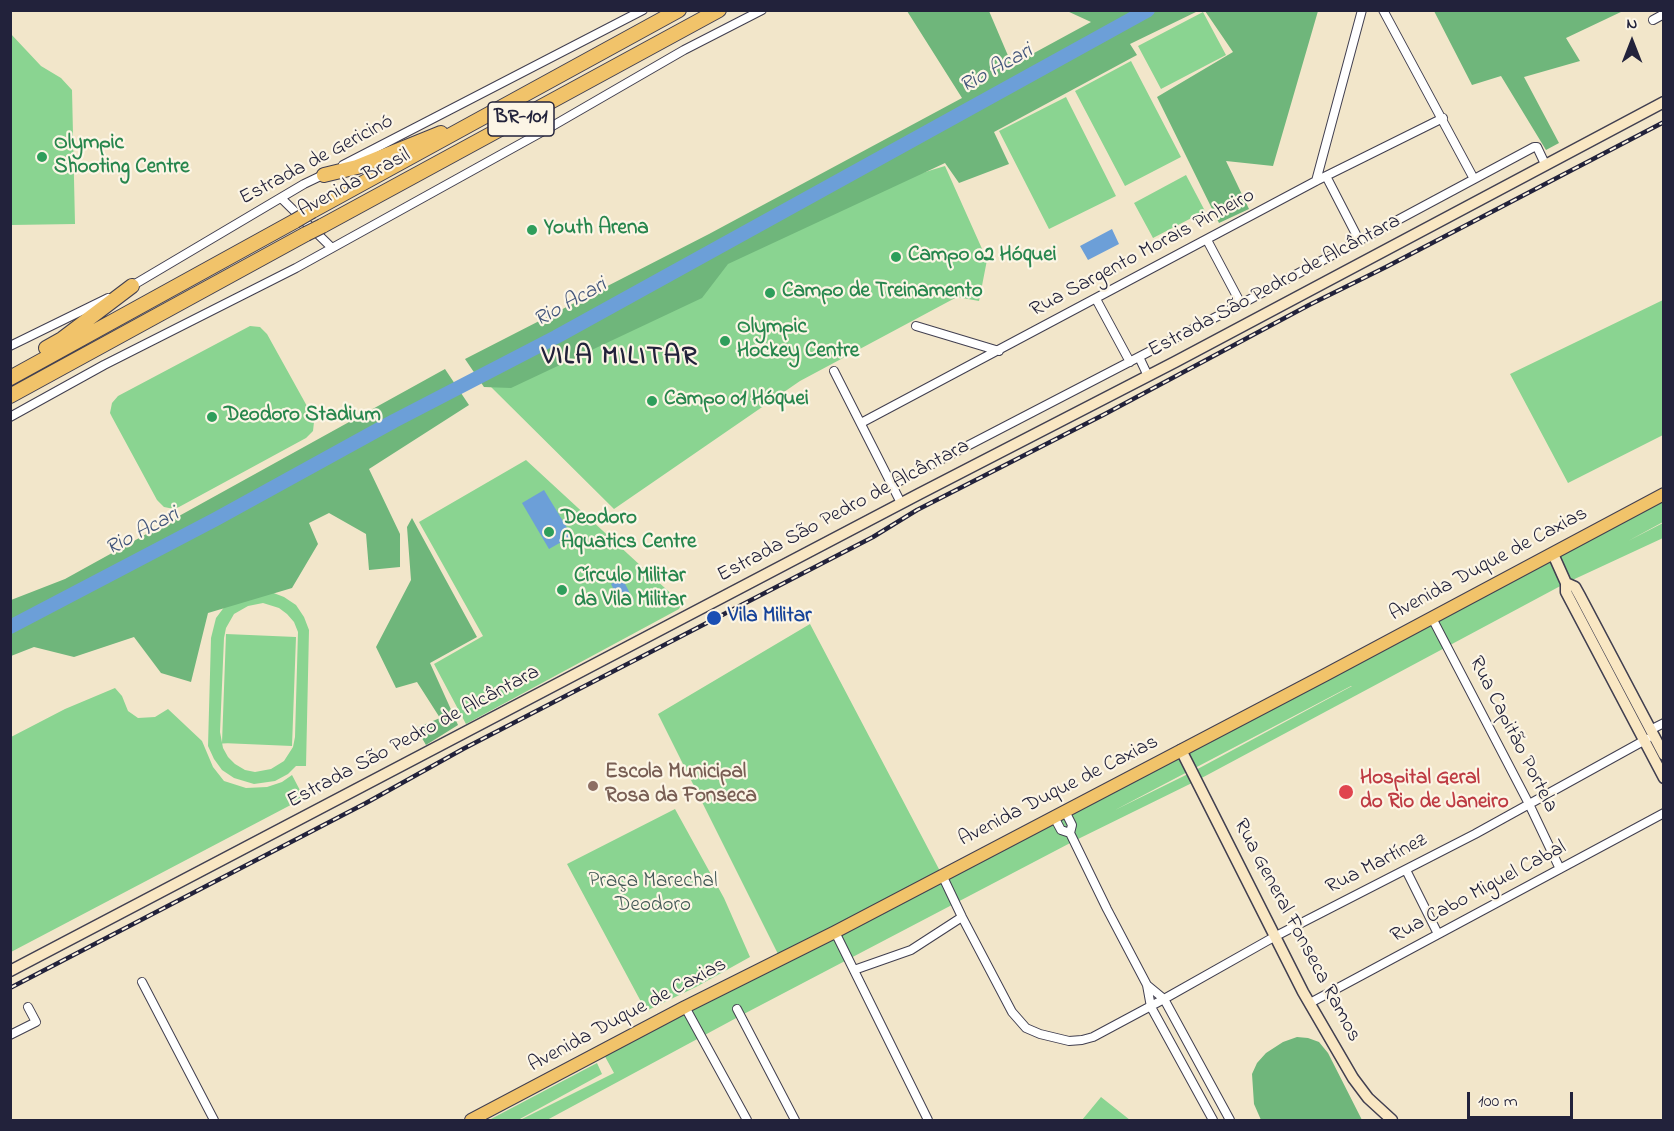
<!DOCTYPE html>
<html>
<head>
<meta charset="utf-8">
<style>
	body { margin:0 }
	#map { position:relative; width:1674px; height:1131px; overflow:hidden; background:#f2e6ca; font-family:"Indie Flower",sans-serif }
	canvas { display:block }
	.frame { position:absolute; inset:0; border:12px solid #22223b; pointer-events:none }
	.north { position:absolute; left:1602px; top:12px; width:60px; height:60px; -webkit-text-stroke:4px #fcf5e5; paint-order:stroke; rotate:0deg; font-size:16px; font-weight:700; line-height:24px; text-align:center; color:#22223b }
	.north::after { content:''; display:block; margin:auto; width:21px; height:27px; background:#22223b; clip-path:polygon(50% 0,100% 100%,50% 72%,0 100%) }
	.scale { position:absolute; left:1467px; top:1092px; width:106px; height:27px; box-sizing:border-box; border:3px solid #22223b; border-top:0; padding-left:8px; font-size:18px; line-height:21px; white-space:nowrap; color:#22223b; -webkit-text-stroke:4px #fcf5e5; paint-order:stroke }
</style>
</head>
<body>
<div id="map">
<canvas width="1674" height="1131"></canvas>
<div class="frame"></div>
<div class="north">N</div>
<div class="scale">100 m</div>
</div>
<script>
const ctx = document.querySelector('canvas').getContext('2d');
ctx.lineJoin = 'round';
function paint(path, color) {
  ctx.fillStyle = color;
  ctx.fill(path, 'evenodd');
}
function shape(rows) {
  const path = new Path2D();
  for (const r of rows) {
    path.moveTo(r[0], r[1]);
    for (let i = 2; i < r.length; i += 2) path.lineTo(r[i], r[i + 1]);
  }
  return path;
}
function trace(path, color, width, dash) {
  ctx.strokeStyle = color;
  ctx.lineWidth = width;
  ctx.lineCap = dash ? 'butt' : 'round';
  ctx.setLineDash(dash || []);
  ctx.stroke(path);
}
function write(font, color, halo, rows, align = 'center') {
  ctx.font = font + ' "Indie Flower",sans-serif';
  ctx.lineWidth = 4.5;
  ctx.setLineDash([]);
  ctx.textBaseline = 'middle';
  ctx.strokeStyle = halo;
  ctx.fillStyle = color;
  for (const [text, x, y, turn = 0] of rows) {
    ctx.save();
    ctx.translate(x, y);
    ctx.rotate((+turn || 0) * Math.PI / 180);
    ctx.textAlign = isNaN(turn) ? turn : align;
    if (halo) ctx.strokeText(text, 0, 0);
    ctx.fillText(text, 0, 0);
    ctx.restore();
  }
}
const green = shape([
	[1203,12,1226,55,1161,89,1138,46],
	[10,33,41,66,61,78,72,90,75,224,11,225],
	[1131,61,1181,157,1125,186,1075,91],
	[1066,97,1116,196,1049,229,999,131],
	[945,166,987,260,979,301,957,297,800,381,614,509,491,387,849,195],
	[1186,175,1205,211,1153,238,1134,203],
	[1663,300,1663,435,1568,483,1510,374],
	[250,326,260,327,267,334,313,417,314,422,313,431,306,438,179,507,174,509,164,507,157,500,112,417,110,413,112,403,118,396],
	[526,460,679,601,681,605,679,609,466,724,434,664,483,636,419,522],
	[1663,495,1663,522,1628,541,1663,523,1663,538,1566,583,1196,781,1074,841,740,1016,547,1120,520,1120,614,1073,602,1051,778,954,658,714,810,624,941,873],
	[1352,686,1192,772,1115,810,1351,686],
	[271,592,284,597,296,605,304,617,309,630,306,766,296,766,288,774,275,781,254,784,234,778,222,770,214,759,208,746,211,638,216,618,225,606],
	[263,603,279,608,287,614,294,622,298,632,295,737,293,747,284,761,271,769,255,772,245,770,235,764,228,757,223,748,220,732,224,638,226,628,234,614,248,606],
	[226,634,296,637,292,746,222,743],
	[115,688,122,696,128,711,138,718,155,717,168,709,202,741,213,767,224,781,246,788,267,787,282,782,292,775,304,798,11,952,11,737,65,709],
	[675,809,724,898,750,957,696,987,646,1011,567,864],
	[597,1063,602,1074,518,1120,489,1120],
	[1101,1097,1130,1120,1082,1120]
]);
const forest = shape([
	[907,11,989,11,1012,65,1091,22,1067,11,1198,11,1130,44,1137,55,994,132,1009,164,959,183,945,163,728,264,702,298,511,388,484,387,465,359,709,234,962,98],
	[1205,11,1318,11,1273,166,1226,161,1249,209,1219,223,1157,97,1233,52],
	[1434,11,1623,11,1566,38,1580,61,1524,77,1559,143,1546,150,1501,76,1472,85],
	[445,369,469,405,369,469,400,534,400,567,369,570,366,534,329,513,309,523,318,544,292,588,208,613,191,682,161,673,134,637,74,657,34,647,11,656,11,600,65,579],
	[412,518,477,637,430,663,458,725,426,745,416,728,440,718,417,682,396,688,376,647,411,580,407,527],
	[1297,1037,1308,1038,1319,1042,1328,1053,1362,1120,1261,1120,1254,1104,1252,1074,1257,1063,1266,1053,1283,1042]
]);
const water = shape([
	[1112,229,1119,244,1088,260,1080,246],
	[544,490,572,536,549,549,522,503],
	[622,578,634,601,623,607,611,584]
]);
const river = shape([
	[10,627,216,519,394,421,556,337,1148,10]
]);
const street = shape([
	[1383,10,1474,179],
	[1653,20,1664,14],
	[343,165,643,10],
	[1326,176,1359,240],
	[1316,181,1362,10],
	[281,198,332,248],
	[1207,240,1241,304],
	[130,287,304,184,327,173],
	[1096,299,1130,362],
	[916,326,999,351],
	[10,346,108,298],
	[1139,357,1148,376],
	[834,371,901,503],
	[10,417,104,365,296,268,549,128,684,50,762,10],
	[861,423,1316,181,1443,118],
	[892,485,1241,304,1534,147,1537,147,1545,164],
	[1432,618,1529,804,1560,869],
	[1650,730,1664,723],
	[1065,811,1072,825,1070,833,1107,909,1147,985,1151,1007,1213,1120],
	[1054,817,1061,830,1070,833],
	[1406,870,1438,934],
	[942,875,962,917,1012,1012,1026,1028,1040,1034,1069,1041,1082,1040,1093,1037,1164,999,1274,937,1475,834,1647,739],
	[835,932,928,1120],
	[854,970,911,950,962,917],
	[142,982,214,1120],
	[1147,985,1164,999,1230,1120],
	[1310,1003,1664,813],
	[685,1007,747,1120],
	[737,1009,795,1120],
	[10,1035,36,1022,28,1007]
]);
const secondary = shape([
	[1553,554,1566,583,1566,592,1664,778],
	[1566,583,1575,587,1580,596,1664,755],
	[1181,750,1303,992,1353,1078,1368,1098,1392,1120],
	[10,971,919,494,1175,362,1664,102]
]);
const primary = shape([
	[471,1120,685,1007,835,932,1325,675,1664,494]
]);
const highway = shape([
	[324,175,357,167,441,133],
	[312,211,679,10],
	[322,226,719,10],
	[46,348,62,339,132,286],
	[10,378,295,221],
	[10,396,306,234]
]);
const rail = shape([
	[10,988,366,803,463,749,873,537,917,510,1105,414,1309,305,1386,267,1664,122]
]);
const highwayBridge = shape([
	[295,221,312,211],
	[306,234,322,226]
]);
const markers = [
	[42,157,6,"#2e9e5b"],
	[532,230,6,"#2e9e5b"],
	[896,257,6,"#2e9e5b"],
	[770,293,6,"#2e9e5b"],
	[725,341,6,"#2e9e5b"],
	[652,401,6,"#2e9e5b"],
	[212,417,6,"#2e9e5b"],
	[549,532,6,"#2e9e5b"],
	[562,590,6,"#2e9e5b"],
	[714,618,8,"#1a4fb4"],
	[593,786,6,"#8d6e63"],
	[1346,792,8,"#e0444e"]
];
const shields = [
	[521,119,66]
];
const shieldNames = [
	["BR-101",521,119]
];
const leisureNames = [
	["Olympic",54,145],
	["Shooting Centre",54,169],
	["Youth Arena",544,230],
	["Campo 02 Hóquei",908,257],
	["Campo de Treinamento",782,293],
	["Olympic",737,329],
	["Hockey Centre",737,353],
	["Campo 01 Hóquei",664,401],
	["Deodoro Stadium",224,417],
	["Deodoro",561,520],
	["Aquatics Centre",561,544],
	["Círculo Militar",574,578],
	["da Vila Militar",574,602]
];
const streetNames = [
	["Estrada de Gericinó",317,161,-28],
	["Avenida Brasil",355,184,-28],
	["Rua Sargento Morais Pinheiro",1143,254,-28],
	["Estrada São Pedro de Alcântara",1275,287,-28],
	["Estrada São Pedro de Alcântara",844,512,-28],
	["Avenida Duque de Caxias",1489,565,-28],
	["Rua Capitão Portela",1512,735,63],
	["Estrada São Pedro de Alcântara",414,738,-28],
	["Avenida Duque de Caxias",1059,792,-27],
	["Rua Martínez",1377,865,-27],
	["Rua Cabo Miguel Cabal",1479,893,-28],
	["Rua General Fonseca Ramos",1296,931,62],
	["Avenida Duque de Caxias",628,1016,-28]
];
const transitNames = [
	["Vila Militar",728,618]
];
const educationNames = [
	["Escola Municipal",605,774],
	["Rosa da Fonseca",605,798]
];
const healthNames = [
	["Hospital Geral",1360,780],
	["do Rio de Janeiro",1360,804]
];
const parkNames = [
	["Praça Marechal",653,883],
	["Deodoro",653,907]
];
const waterNames = [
	["Rio Acari",997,70,-29],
	["Rio Acari",571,304,-29],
	["Rio Acari",143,533,-28]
];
const districtNames = [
	["VILA MILITAR",620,359]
];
paint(green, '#8ad491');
paint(forest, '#6fb67b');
paint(water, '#6c9fd8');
trace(river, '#6c9fd8', 14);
trace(street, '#413f50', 10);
trace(secondary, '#413f50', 13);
trace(primary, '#413f50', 14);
trace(highway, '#413f50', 16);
trace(street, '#fff', 8);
trace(secondary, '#f9e7c3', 10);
trace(primary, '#f1c36a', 12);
trace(highway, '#f1c36a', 14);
trace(rail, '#22223b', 4.5);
trace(rail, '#fcf5e5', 2, [7]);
trace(highwayBridge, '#413f50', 16, []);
trace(highwayBridge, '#f1c36a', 14);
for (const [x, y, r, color] of markers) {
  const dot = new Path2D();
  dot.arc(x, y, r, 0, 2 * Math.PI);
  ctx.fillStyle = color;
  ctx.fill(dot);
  trace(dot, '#fcf5e5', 2);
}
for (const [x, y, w] of shields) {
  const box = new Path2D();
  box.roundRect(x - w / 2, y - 17, w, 34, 4.5);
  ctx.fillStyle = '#fcf5e5';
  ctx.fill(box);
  trace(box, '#22223b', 1.5);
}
write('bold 20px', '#22223b', null, shieldNames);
write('bold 21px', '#27864d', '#fcf5e5', leisureNames, 'left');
write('21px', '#22223b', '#fcf5e5', streetNames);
write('bold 21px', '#164399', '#fcf5e5', transitNames, 'left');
write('bold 21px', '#785e54', '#fcf5e5', educationNames, 'left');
write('bold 21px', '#be3a42', '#fcf5e5', healthNames, 'left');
write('21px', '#415755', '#fcf5e5', parkNames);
write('italic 22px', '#40547a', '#fcf5e5', waterNames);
ctx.letterSpacing = '1.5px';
write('bold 27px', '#22223b', '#fcf5e5', districtNames);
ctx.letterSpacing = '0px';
</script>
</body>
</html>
